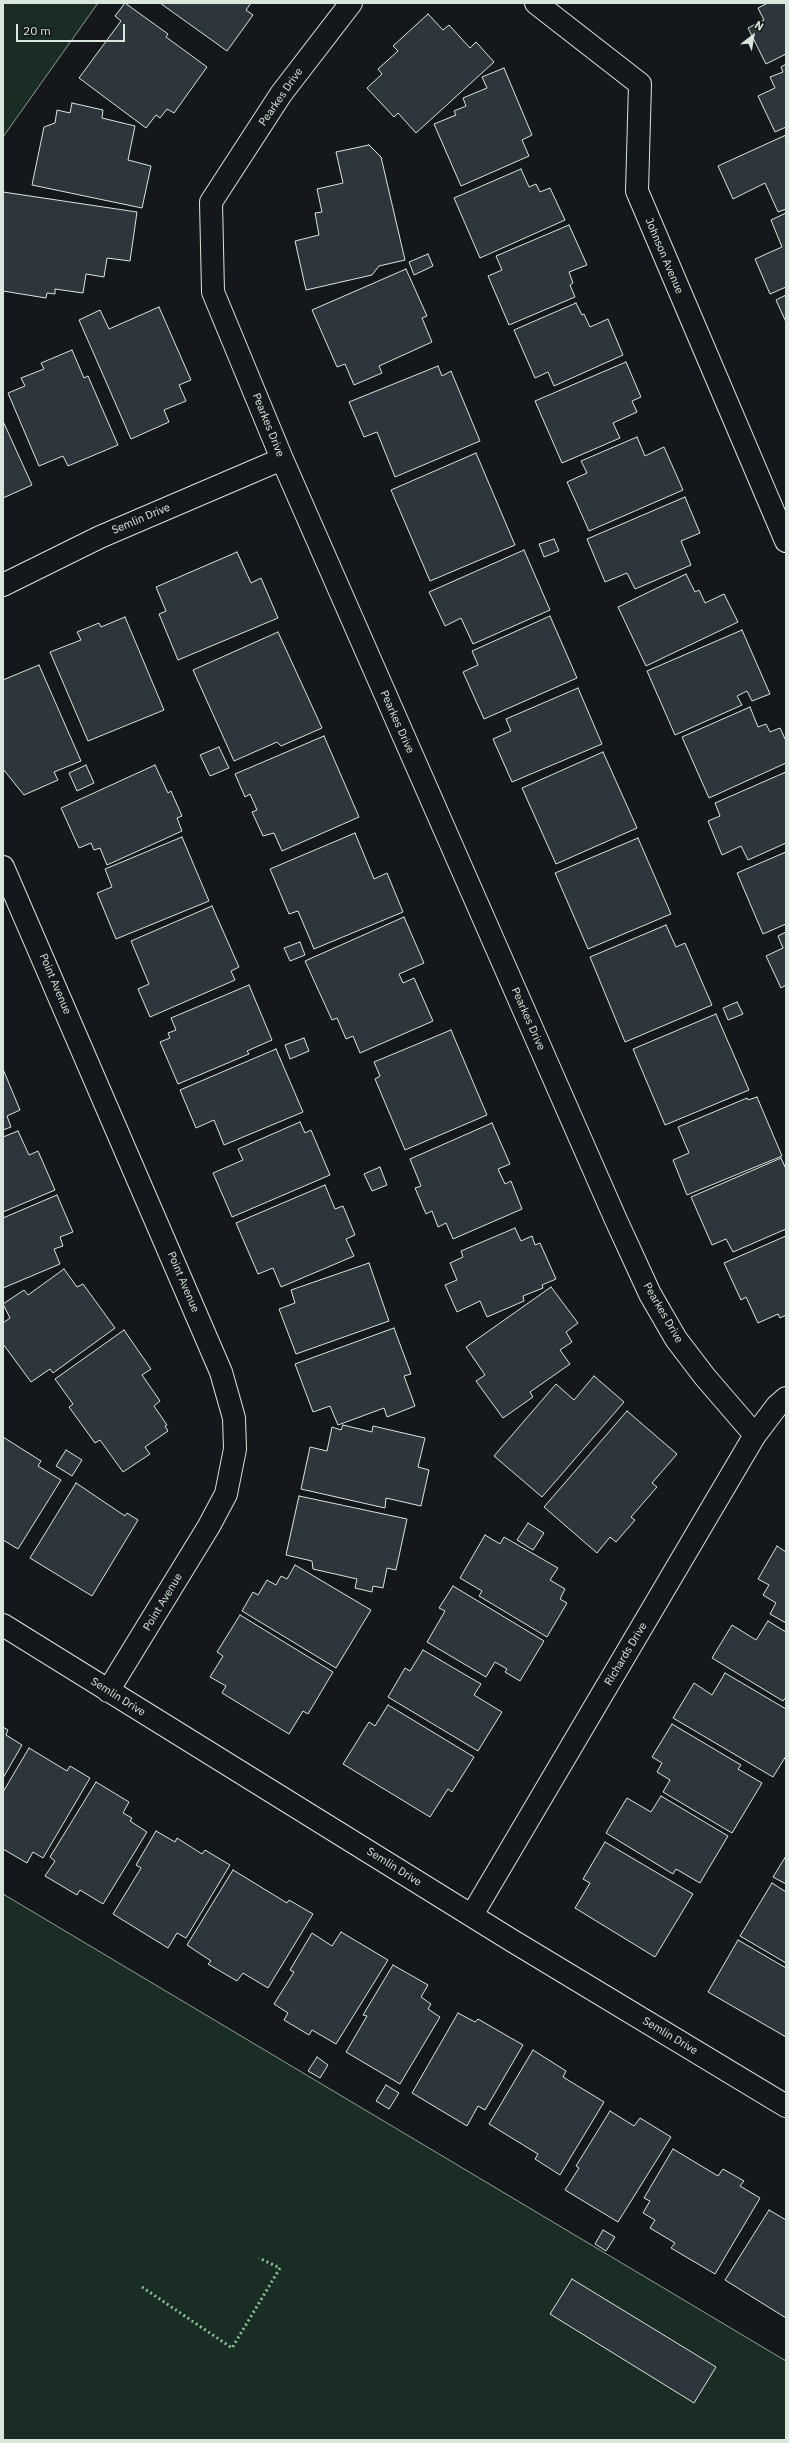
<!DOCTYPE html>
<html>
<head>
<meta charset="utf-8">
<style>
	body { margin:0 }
	#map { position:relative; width:789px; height:2443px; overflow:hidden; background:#14181c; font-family:"IBM Plex Sans",sans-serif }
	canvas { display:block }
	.frame { position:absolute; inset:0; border:4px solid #d8e6dc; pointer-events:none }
	.north { position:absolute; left:733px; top:16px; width:40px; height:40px; -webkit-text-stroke:3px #14181c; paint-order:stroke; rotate:31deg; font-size:11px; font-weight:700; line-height:16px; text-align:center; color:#d8e6dc }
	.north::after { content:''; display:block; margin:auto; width:14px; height:18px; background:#d8e6dc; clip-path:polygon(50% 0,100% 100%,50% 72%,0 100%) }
	.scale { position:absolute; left:16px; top:24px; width:109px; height:18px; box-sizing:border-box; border:2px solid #d8e6dc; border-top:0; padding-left:5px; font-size:12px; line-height:14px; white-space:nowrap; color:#d8e6dc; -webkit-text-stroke:3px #14181c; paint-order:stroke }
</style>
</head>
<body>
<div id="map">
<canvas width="789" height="2443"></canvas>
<div class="frame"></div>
<div class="north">N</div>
<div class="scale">20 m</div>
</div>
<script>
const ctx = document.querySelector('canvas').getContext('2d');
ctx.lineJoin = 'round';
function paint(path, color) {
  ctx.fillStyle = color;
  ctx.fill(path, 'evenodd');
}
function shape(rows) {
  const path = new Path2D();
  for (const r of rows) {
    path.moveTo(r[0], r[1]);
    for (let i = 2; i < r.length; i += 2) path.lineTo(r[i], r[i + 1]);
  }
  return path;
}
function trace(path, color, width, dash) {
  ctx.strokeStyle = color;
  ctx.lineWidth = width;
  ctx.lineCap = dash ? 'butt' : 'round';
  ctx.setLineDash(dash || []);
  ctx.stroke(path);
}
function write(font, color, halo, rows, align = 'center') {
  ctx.font = font + ' "IBM Plex Sans",sans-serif';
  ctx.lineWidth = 3;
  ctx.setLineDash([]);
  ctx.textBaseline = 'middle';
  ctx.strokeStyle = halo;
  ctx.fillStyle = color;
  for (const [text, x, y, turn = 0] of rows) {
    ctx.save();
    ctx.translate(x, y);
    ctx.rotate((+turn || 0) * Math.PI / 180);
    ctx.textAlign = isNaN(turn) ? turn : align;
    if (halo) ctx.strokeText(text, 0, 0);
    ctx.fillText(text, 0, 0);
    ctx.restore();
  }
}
const green = shape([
	[3,3,98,3,3,137,3,3],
	[3,1894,786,2361,786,2440,3,2440,3,1894]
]);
const building = shape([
	[125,3,168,34,166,37,207,67,174,113,167,109,160,118,156,115,146,128,79,78,121,21,115,16,125,3],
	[160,3,251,3,246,10,253,15,227,51,160,3],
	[768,3,786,3,786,54,766,64,748,28,764,20,758,8,768,3],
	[428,14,443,30,449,25,470,48,476,42,494,62,416,133,398,113,394,117,367,88,382,74,378,69,398,51,393,46,428,14],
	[786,64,786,127,775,132,758,96,775,88,770,77,783,72,781,67,786,64],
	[504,68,532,135,522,140,529,156,461,186,434,124,456,115,454,111,466,106,463,98,487,88,482,77,504,68],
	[72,103,103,110,102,118,135,126,128,160,151,166,142,208,32,185,44,127,55,123,57,110,70,113,72,103],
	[786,135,786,209,778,212,765,183,733,199,718,166,786,135],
	[369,145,381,157,405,260,379,266,372,275,306,290,295,241,319,235,315,213,322,212,317,189,343,183,336,152,369,145],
	[521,169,529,187,536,184,540,192,550,188,565,220,480,258,454,198,521,169],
	[3,192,137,212,130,261,107,258,104,277,86,274,83,293,55,289,55,294,47,293,46,298,3,291,3,192],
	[786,213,786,287,770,294,755,259,782,247,771,220,786,213],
	[569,225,587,265,569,272,573,283,570,285,575,297,509,325,488,276,502,270,496,256,569,225],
	[428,254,433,266,414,275,409,262,428,254],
	[406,269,427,316,422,318,432,342,379,366,382,373,354,385,345,364,337,367,312,310,406,269],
	[786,295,786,322,776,300,786,295],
	[576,303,582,315,584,314,590,327,608,319,623,355,554,386,548,372,535,378,514,330,576,303],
	[159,307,191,380,179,385,186,401,164,410,169,422,131,439,79,320,100,310,109,329,159,307],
	[72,350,84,378,88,376,118,445,68,466,63,456,39,466,8,393,25,386,21,378,44,369,41,363,72,350],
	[626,362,641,397,632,401,637,412,613,423,620,438,562,463,535,401,626,362],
	[438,366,442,376,451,371,480,441,395,477,377,432,364,437,349,402,438,366],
	[3,421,32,485,3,498,3,421],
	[637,437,645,456,664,447,683,490,589,531,567,482,587,473,581,461,637,437],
	[476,453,515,545,430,581,391,490,476,453],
	[685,497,700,533,681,541,691,565,635,589,627,573,605,582,587,539,685,497],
	[554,539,559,551,544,557,539,544,554,539],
	[524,550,550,610,473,644,461,618,445,626,429,592,524,550],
	[237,552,251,583,261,578,278,618,178,660,159,614,166,611,156,587,237,552],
	[686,574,695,592,699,590,705,603,724,594,738,622,646,666,618,607,686,574],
	[550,616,577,678,484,719,463,672,478,665,472,651,550,616],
	[125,617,164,710,88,741,50,652,81,640,77,632,99,623,101,627,125,617],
	[742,630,770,694,752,701,747,691,737,696,742,705,675,735,647,671,742,630],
	[278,632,322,728,281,746,277,742,234,761,193,670,278,632],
	[39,665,81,761,54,772,58,780,24,795,3,769,3,680,39,665],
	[578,688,602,744,512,782,493,739,511,731,506,719,578,688],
	[750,707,758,727,766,724,770,732,780,728,786,741,786,763,709,798,682,737,750,707],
	[324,736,359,817,282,851,274,833,263,836,252,812,257,810,250,794,245,797,235,774,324,736],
	[219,747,229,768,210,776,200,755,219,747],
	[603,752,637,828,556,864,522,788,603,752],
	[86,765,94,783,77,791,69,773,86,765],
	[155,765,168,793,171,791,182,816,177,818,182,831,107,865,100,848,94,850,91,843,79,848,61,808,155,765],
	[786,772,786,843,748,860,741,846,722,855,708,821,720,816,715,803,786,772],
	[355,833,374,879,387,873,403,912,314,949,298,911,289,914,270,869,355,833],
	[182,837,209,901,116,939,97,893,112,887,105,869,182,837],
	[638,838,671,914,588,949,555,873,638,838],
	[786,852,786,924,763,934,737,873,786,852],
	[212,906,239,967,231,971,235,980,150,1017,138,989,149,984,131,941,212,906],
	[404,917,424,963,399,974,403,983,414,978,433,1021,360,1053,353,1036,346,1039,337,1018,332,1020,305,961,404,917],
	[666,925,676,947,685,943,712,1005,625,1042,590,957,666,925],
	[786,932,786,985,781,988,766,956,783,948,778,936,786,932],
	[300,942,305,955,290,961,284,948,300,942],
	[249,985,272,1040,247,1051,249,1054,178,1084,160,1042,170,1038,168,1033,176,1030,171,1018,249,985],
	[737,1002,743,1014,728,1020,723,1008,737,1002],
	[716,1014,749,1090,665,1125,633,1049,716,1014],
	[451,1030,487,1115,405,1150,375,1079,380,1076,374,1062,451,1030],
	[304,1038,309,1051,290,1059,285,1045,304,1038],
	[276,1049,303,1112,224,1145,214,1120,196,1128,180,1090,276,1049],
	[3,1069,20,1110,7,1116,11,1127,3,1130,3,1069],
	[757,1097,782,1156,687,1195,673,1160,689,1153,678,1127,747,1098,748,1100,757,1097],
	[300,1122,305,1133,311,1130,330,1175,232,1217,213,1173,243,1160,238,1149,300,1122],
	[492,1123,510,1164,498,1169,505,1184,511,1181,522,1209,453,1239,446,1223,438,1227,432,1211,426,1214,415,1188,421,1186,410,1159,492,1123],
	[18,1131,29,1155,38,1151,55,1190,3,1212,3,1137,18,1131],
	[781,1158,786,1169,786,1229,733,1252,726,1239,712,1245,691,1197,781,1158],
	[380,1167,387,1185,372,1191,364,1174,380,1167],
	[325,1185,335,1209,343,1206,355,1235,346,1239,354,1256,281,1287,273,1268,258,1274,236,1223,325,1185],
	[57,1195,73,1232,60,1237,63,1246,54,1249,60,1264,3,1288,3,1218,57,1195],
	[515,1228,521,1241,532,1236,535,1245,540,1243,556,1279,542,1285,543,1288,523,1296,524,1301,487,1317,480,1301,457,1312,445,1285,457,1280,450,1263,463,1257,461,1251,515,1228],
	[786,1236,786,1315,780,1318,778,1314,758,1323,746,1297,741,1300,724,1263,786,1236],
	[369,1263,389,1321,296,1354,279,1309,295,1303,291,1290,369,1263],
	[64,1269,77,1287,83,1284,115,1328,53,1373,50,1369,31,1382,3,1344,3,1323,10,1318,3,1304,24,1290,28,1295,64,1269],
	[551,1287,578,1323,566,1332,572,1342,560,1350,570,1364,530,1392,533,1397,503,1418,476,1381,485,1375,466,1347,551,1287],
	[394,1328,411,1374,404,1376,415,1406,387,1417,384,1408,338,1425,330,1406,313,1412,295,1364,394,1328],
	[124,1330,151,1369,142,1375,160,1401,154,1406,167,1425,165,1426,168,1431,145,1447,150,1454,123,1472,100,1440,95,1443,69,1407,73,1404,55,1379,124,1330],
	[594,1376,624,1402,542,1497,494,1456,556,1384,574,1400,594,1376],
	[627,1411,677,1454,652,1483,657,1487,631,1517,635,1520,616,1542,610,1537,597,1553,544,1507,627,1411],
	[343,1425,372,1432,373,1426,425,1438,418,1467,429,1470,421,1506,386,1498,385,1508,301,1489,310,1447,327,1451,332,1427,341,1430,343,1425],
	[3,1437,41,1461,38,1466,61,1480,18,1549,3,1540,3,1437],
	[66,1450,82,1460,72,1476,56,1466,66,1450],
	[76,1483,125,1516,127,1513,138,1520,92,1596,30,1558,76,1483],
	[299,1496,407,1519,396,1570,387,1568,383,1588,373,1586,372,1592,355,1588,357,1579,313,1569,312,1561,286,1555,299,1496],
	[528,1523,544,1533,533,1550,517,1540,528,1523],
	[485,1535,500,1544,504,1537,558,1568,550,1580,565,1589,560,1599,567,1603,547,1637,479,1596,482,1591,460,1578,485,1535],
	[777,1546,786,1552,786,1623,770,1614,776,1603,763,1595,769,1585,758,1579,777,1546],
	[295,1565,371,1610,336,1668,242,1611,253,1592,258,1595,267,1580,276,1585,281,1576,287,1579,295,1565],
	[453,1586,544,1641,520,1681,505,1672,507,1669,495,1662,486,1677,427,1642,445,1611,439,1608,453,1586],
	[240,1615,333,1672,308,1714,303,1711,289,1734,222,1693,226,1686,210,1677,223,1656,217,1652,240,1615],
	[768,1621,786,1632,786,1697,783,1701,712,1658,732,1625,756,1640,768,1621],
	[423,1650,481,1684,474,1695,502,1712,478,1751,388,1697,405,1668,410,1671,423,1650],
	[725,1673,786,1709,786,1756,773,1777,673,1718,694,1683,712,1695,725,1673],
	[388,1705,474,1757,452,1792,448,1789,430,1817,343,1764,369,1722,375,1726,388,1705],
	[672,1724,741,1765,738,1769,762,1783,732,1833,663,1792,670,1780,657,1772,662,1763,652,1757,672,1724],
	[3,1727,8,1730,6,1735,22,1745,3,1778,3,1727],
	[29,1748,67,1771,70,1766,90,1778,43,1858,33,1852,27,1863,3,1849,3,1792,29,1748],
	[96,1782,129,1802,123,1813,132,1818,130,1821,147,1832,103,1904,80,1890,77,1895,45,1876,55,1861,50,1857,96,1782],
	[661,1796,728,1836,700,1883,676,1869,673,1874,606,1833,627,1798,651,1812,661,1796],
	[156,1831,175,1842,177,1838,202,1854,205,1850,230,1865,186,1938,177,1933,168,1948,113,1914,141,1868,136,1865,156,1831],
	[605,1842,693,1894,655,1957,575,1908,590,1883,583,1879,605,1842],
	[786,1856,786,1884,773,1877,786,1856],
	[233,1870,287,1903,289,1900,313,1914,268,1988,243,1973,237,1981,208,1964,211,1961,187,1945,233,1870],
	[772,1883,786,1892,786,1963,740,1936,772,1883],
	[341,1932,388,1960,336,2044,312,2030,309,2035,284,2020,288,2013,274,2004,294,1972,290,1970,312,1933,332,1946,341,1932],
	[738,1940,786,1968,786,2037,708,1992,738,1940],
	[393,1965,428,1985,421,1997,431,2004,428,2009,440,2017,400,2084,346,2052,367,2016,363,2015,393,1965],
	[458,2013,475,2022,478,2019,523,2045,485,2110,478,2106,467,2126,412,2093,458,2013],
	[533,2050,566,2071,563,2077,604,2102,560,2175,535,2159,538,2154,489,2124,533,2050],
	[317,2057,328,2065,320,2078,308,2071,317,2057],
	[386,2085,399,2093,389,2109,376,2101,386,2085],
	[610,2111,634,2126,640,2118,671,2137,618,2222,565,2190,579,2168,576,2166,610,2111],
	[673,2149,718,2176,723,2169,744,2181,740,2186,760,2198,715,2274,671,2248,675,2243,650,2228,655,2220,643,2213,650,2201,644,2198,673,2149],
	[769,2210,786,2220,786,2318,725,2280,769,2210],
	[603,2230,615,2237,606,2251,595,2244,603,2230],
	[572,2279,716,2367,694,2403,550,2314,572,2279]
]);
const minor = shape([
	[351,3,281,94,211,202,213,292,282,459,616,1220,650,1294,676,1339,705,1377,755,1435],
	[536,3,640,84,637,191,786,541],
	[3,585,100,537,282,459],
	[3,867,221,1372,234,1418,235,1449,226,1494,209,1526,108,1691],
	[3,1625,511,1940,786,2106],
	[472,1915,755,1435,777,1406,786,1398]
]);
const hedge = shape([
	[142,2287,232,2348,280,2268,259,2258]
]);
const streetNames = [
	["Pearkes Drive",281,97,-55],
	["Johnson Avenue",664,256,67],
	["Pearkes Drive",268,425,68],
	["Semlin Drive",141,519,-23],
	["Pearkes Drive",397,722,66],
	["Point Avenue",55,984,67],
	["Pearkes Drive",528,1019,66],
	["Point Avenue",183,1282,67],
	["Pearkes Drive",663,1313,60],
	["Point Avenue",163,1602,-59],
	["Richards Drive",626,1654,-59],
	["Semlin Drive",118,1697,32],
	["Semlin Drive",394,1867,32],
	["Semlin Drive",670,2036,31]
];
paint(green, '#1a2d24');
trace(green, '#939e99', 1);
paint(building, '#2c363c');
trace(building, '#d8e6dc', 1);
trace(minor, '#d8e6dc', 24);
trace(minor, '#14181c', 22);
trace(hedge, '#8ac095', 3, [2, 3]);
write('11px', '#d8e6dc', '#14181c', streetNames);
</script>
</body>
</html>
